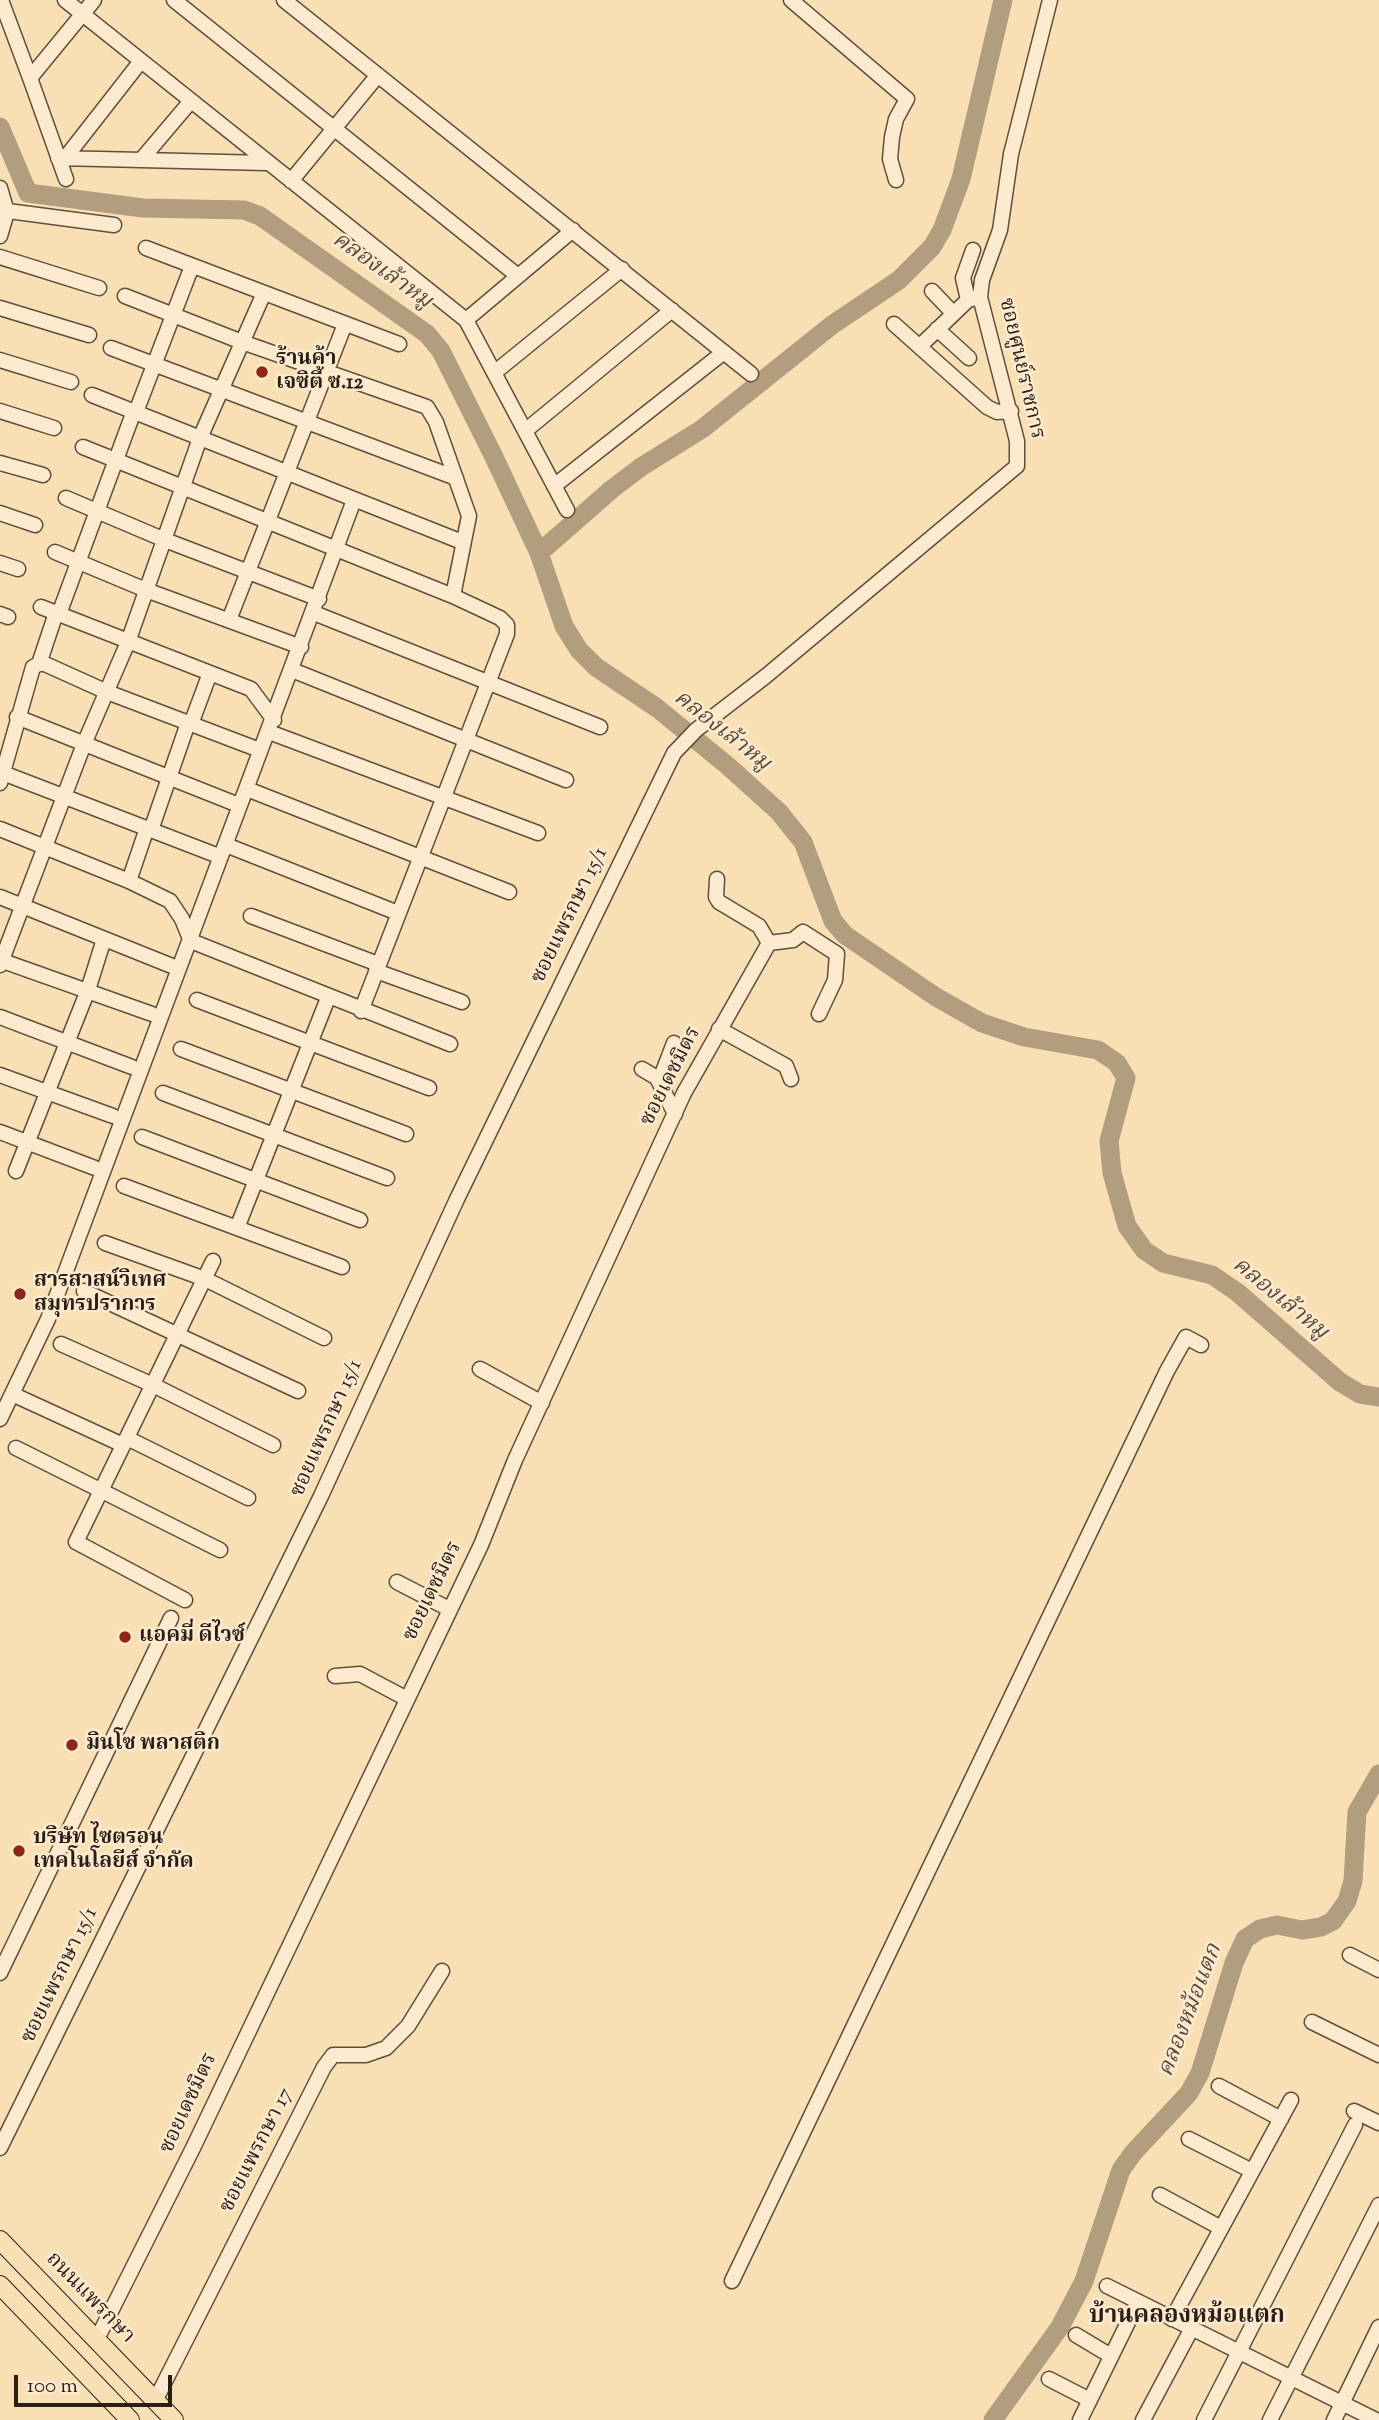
<!DOCTYPE html>
<html>
<head>
<meta charset="utf-8">
<style>
	body { margin:0 }
	#map { position:relative; width:1379px; height:2420px; overflow:hidden; background:#f9dfb4; font-family:"Sorts Mill Goudy",serif }
	canvas { display:block }
	.scale { position:absolute; left:14px; top:2375px; width:158px; height:32px; box-sizing:border-box; border:4px solid #2a1e17; border-top:0; padding-left:9px; font-size:21px; line-height:24px; white-space:nowrap; color:#2a1e17; -webkit-text-stroke:5px #fbeace; paint-order:stroke }
</style>
</head>
<body>
<div id="map">
<canvas width="1379" height="2420"></canvas>
<div class="scale">100 m</div>
</div>
<script>
const ctx = document.querySelector('canvas').getContext('2d');
ctx.lineJoin = 'round';
function shape(rows) {
  const path = new Path2D();
  for (const r of rows) {
    path.moveTo(r[0], r[1]);
    for (let i = 2; i < r.length; i += 2) path.lineTo(r[i], r[i + 1]);
  }
  return path;
}
function trace(path, color, width, dash) {
  ctx.strokeStyle = color;
  ctx.lineWidth = width;
  ctx.lineCap = dash ? 'butt' : 'round';
  ctx.setLineDash(dash || []);
  ctx.stroke(path);
}
function write(font, color, halo, rows, align = 'center') {
  ctx.font = font + ' "Sorts Mill Goudy","Noto Serif Thai",serif';
  ctx.lineWidth = 5;
  ctx.setLineDash([]);
  ctx.textBaseline = 'middle';
  ctx.strokeStyle = halo;
  ctx.fillStyle = color;
  for (const [text, x, y, turn = 0] of rows) {
    ctx.save();
    ctx.translate(x, y);
    ctx.rotate((+turn || 0) * Math.PI / 180);
    ctx.textAlign = isNaN(turn) ? turn : align;
    if (halo) ctx.strokeText(text, 0, 0);
    ctx.fillText(text, 0, 0);
    ctx.restore();
  }
}
const river = shape([
	[0,127,28,193,143,208,244,210,260,216,427,334,441,351,493,455,539,553,564,626,579,650,596,667,657,708,728,766,779,812,803,842,833,921,845,935,936,997,982,1023,1024,1037,1098,1050,1117,1063,1126,1078,1109,1141,1112,1173,1127,1226,1144,1250,1163,1263,1212,1275,1237,1292,1340,1382,1360,1394,1379,1397],
	[539,553,612,489,641,467,702,429,832,325,899,280,932,247,942,230,961,179,1003,0],
	[993,2420,1060,2327,1084,2281,1121,2170,1133,2153,1189,2093,1200,2073,1234,1963,1245,1939,1260,1929,1277,1925,1302,1930,1321,1927,1333,1921,1347,1901,1353,1881,1357,1812,1379,1774]
]);
const minor = shape([
	[1,0,30,78],
	[65,0,466,320,567,510],
	[174,0,518,276],
	[284,0,751,374],
	[791,0,907,99,896,119,892,137,890,159,896,180],
	[66,157,141,61],
	[58,158,266,163],
	[141,160,191,101],
	[66,179,30,78,94,0],
	[291,181,378,75],
	[0,188,7,212,0,236],
	[0,210,114,225],
	[146,248,399,344],
	[0,257,99,288],
	[932,291,953,313],
	[125,296,242,342,427,407,436,422,469,516,453,596],
	[968,300,963,278,973,250],
	[0,308,89,335],
	[466,320,573,230],
	[894,324,987,407,997,412,1011,411],
	[937,329,969,358],
	[920,346,968,300,980,297],
	[111,348,456,478],
	[0,360,71,382],
	[494,373,622,269],
	[92,395,462,542],
	[0,411,54,428],
	[136,412,192,266],
	[525,431,672,310],
	[83,447,453,596,500,618,507,625,507,634,361,1011],
	[0,463,43,475],
	[554,486,724,352],
	[66,498,165,540,319,599],
	[0,513,35,525],
	[55,552,146,590,301,647],
	[0,563,18,569],
	[41,607,251,689,274,720],
	[314,613,600,727],
	[0,614,8,617],
	[59,614,134,411],
	[229,620,345,324],
	[39,664,45,664,107,692,257,749],
	[292,670,566,780],
	[17,717,236,804],
	[191,724,210,673],
	[269,732,538,833],
	[3,773,216,855],
	[0,783,33,667,39,664,56,613],
	[247,789,509,892],
	[0,829,129,881,170,901,182,919,191,941,450,1044],
	[151,830,188,723],
	[226,845,398,913],
	[129,881,147,828],
	[0,897,172,966],
	[251,916,378,964],
	[769,943,793,940,803,932,837,954,835,980,819,1014],
	[0,960,152,1014],
	[0,965,84,744,128,642,200,438,264,293],
	[376,971,462,1002],
	[197,1000,429,1088],
	[0,1017,132,1067],
	[719,1029,786,1066,791,1079],
	[181,1049,406,1134],
	[642,1069,657,1078,675,1114],
	[0,1075,113,1116],
	[659,1082,674,1043],
	[163,1093,387,1178],
	[0,1132,95,1168],
	[142,1137,360,1220],
	[16,1171,88,990,104,939],
	[124,1186,342,1267],
	[237,1228,328,998],
	[105,1243,205,1279,324,1338],
	[84,1291,298,1391],
	[61,1344,153,1385,273,1445],
	[480,1369,542,1403],
	[12,1394,123,1445],
	[0,1419,48,1319,354,500],
	[127,1438,248,1498],
	[16,1448,220,1550],
	[397,1582,449,1609],
	[185,1600,76,1542,213,1261],
	[335,1676,360,1674,407,1699],
	[1350,1955,1379,1970],
	[0,1973,171,1618],
	[1312,2022,1379,2055],
	[1219,2086,1281,2119],
	[1354,2111,1379,2123],
	[1189,2139,1252,2171],
	[0,2148,321,1496,457,1199,674,753,696,730,766,676,1017,466,1017,441,980,297,982,280,1000,230,1011,154,1050,0],
	[1160,2195,1221,2228],
	[732,2281,1167,1371,1186,1337,1201,1345],
	[1107,2286,1376,2420],
	[1172,2319,1291,2100],
	[1076,2335,1111,2356],
	[96,2341,193,2148,481,1545,515,1460,684,1093,769,943,759,926,719,902,716,897,717,879],
	[1049,2379,1090,2400],
	[155,2401,324,2067,333,2055,366,2055,386,2048,408,2026,442,1971],
	[1080,2420,1138,2302],
	[1143,2420,1192,2328],
	[1204,2420,1355,2125],
	[1270,2420,1379,2205],
	[1334,2420,1379,2327]
]);
const major = shape([
	[0,2240,174,2420],
	[0,2285,130,2420]
]);
const markers = [
	[262,372,7,"#8f2418"],
	[20,1294,7,"#8f2418"],
	[125,1637,7,"#8f2418"],
	[72,1745,7,"#8f2418"],
	[19,1851,7,"#8f2418"]
];
const poiNames = [
	["ร้านค้า",276,360],
	["เจซิตี้ ซ.12",276,384],
	["สารสาสน์วิเทศ",34,1282],
	["สมุทรปราการ",34,1306],
	["แอคมี่ ดีไวซ์",139,1637],
	["มินโซ พลาสติก",86,1745],
	["บริษัท ไซตรอน",33,1839],
	["เทคโนโลยีส์ จำกัด",33,1863]
];
const streetNames = [
	["ซอยศูนย์ราชการ",1020,369,77],
	["ซอยแพรกษา 15/1",571,916,-64],
	["ซอยเดชมิตร",672,1077,-63],
	["ซอยแพรกษา 15/1",328,1429,-66],
	["ซอยเดชมิตร",434,1592,-64],
	["ซอยแพรกษา 15/1",61,1976,-64],
	["ซอยเดชมิตร",190,2104,-65],
	["ซอยแพรกษา 17",258,2151,-63],
	["ถนนแพรกษา",89,2299,46]
];
const waterNames = [
	["คลองเล้าหมู",381,272,35],
	["คลองเล้าหมู",721,732,38],
	["คลองเล้าหมู",1279,1300,39],
	["คลองหม้อแตก",1192,2011,-69]
];
const quarterNames = [
	["บ้านคลองหม้อแตก",1187,2318]
];
trace(river, '#b39d7f', 19);
trace(minor, '#5e4e3e', 17);
trace(major, '#2a1e17', 20);
trace(minor, '#fbeace', 14);
trace(major, '#f9dfb4', 18);
for (const [x, y, r, color] of markers) {
  const dot = new Path2D();
  dot.arc(x, y, r, 0, 2 * Math.PI);
  ctx.fillStyle = color;
  ctx.fill(dot);
  trace(dot, '#fbeace', 2.5);
}
write('bold 21px', '#2a1e17', '#fbeace', poiNames, 'left');
write('21px', '#2a1e17', '#fbeace', streetNames);
write('italic 23px', '#5a4a3b', '#fbeace', waterNames);
write('bold 24px', '#2a1e17', '#fbeace', quarterNames);
</script>
</body>
</html>
